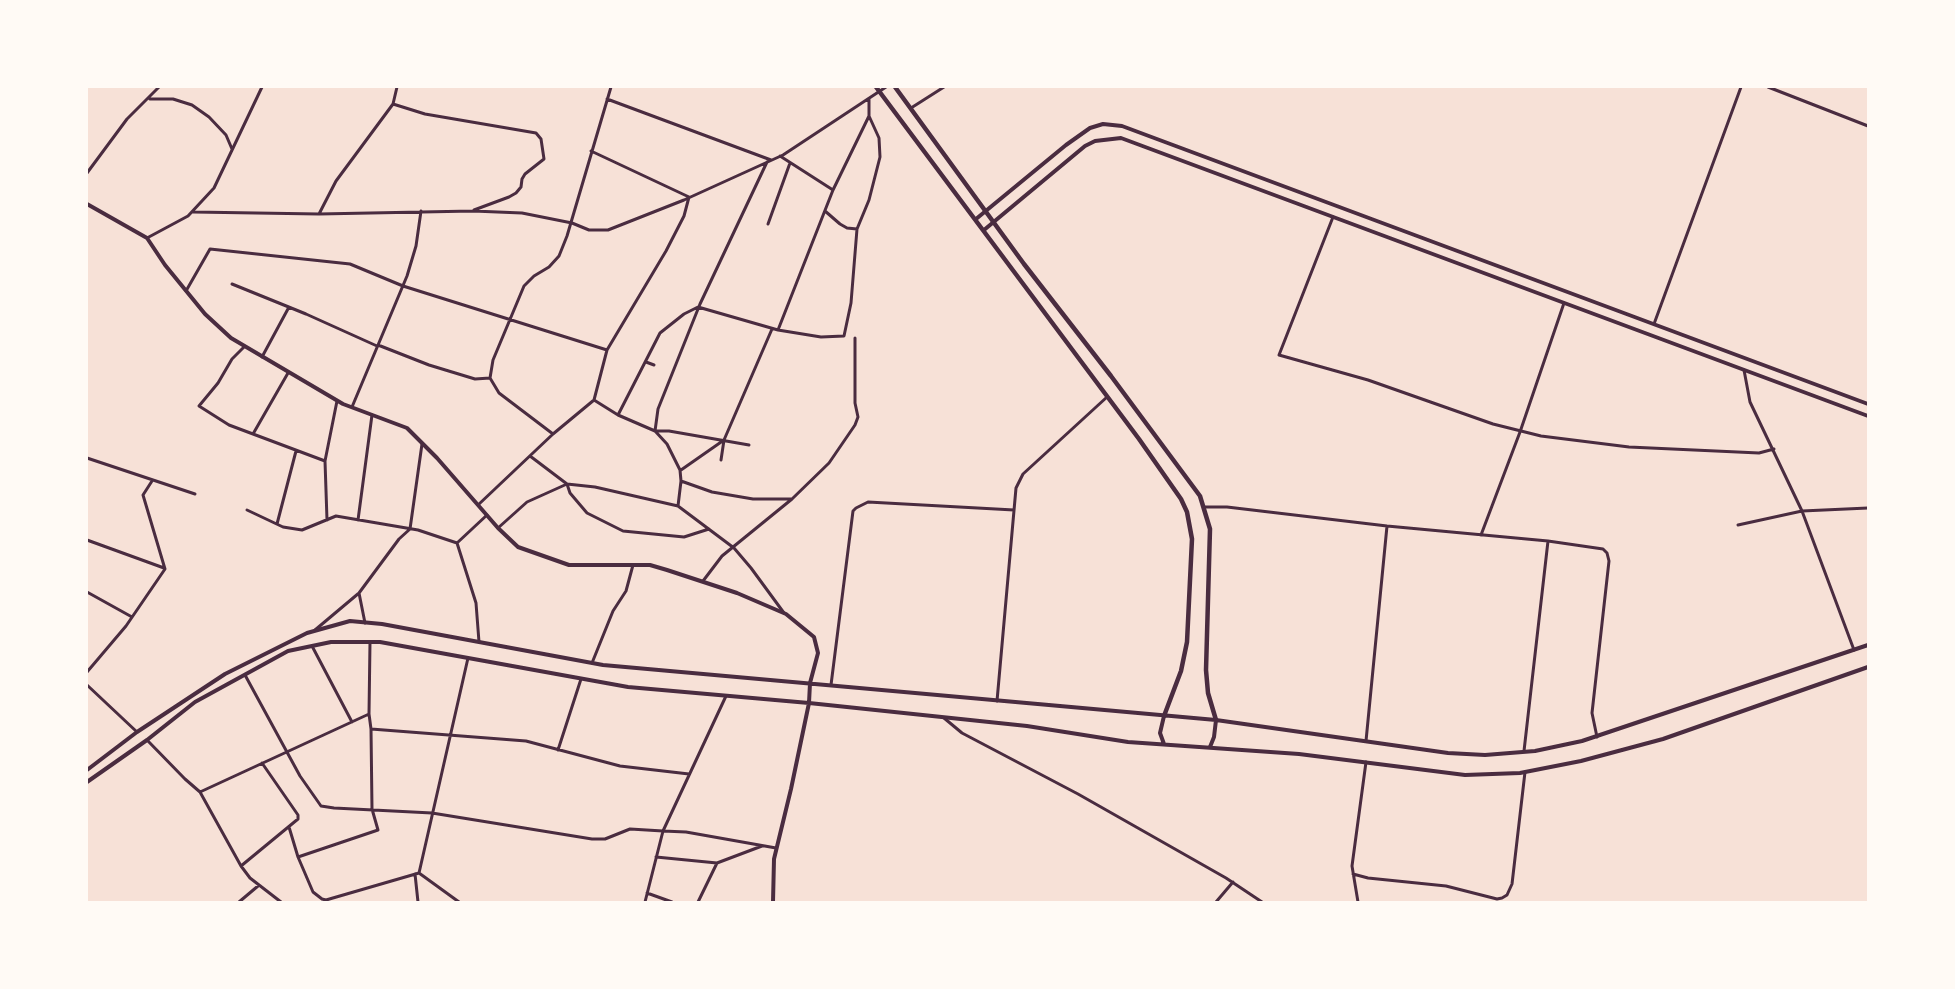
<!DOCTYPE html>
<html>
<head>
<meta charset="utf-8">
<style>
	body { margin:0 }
	#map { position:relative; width:1955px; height:989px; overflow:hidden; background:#f7e1d7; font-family:Literata,serif }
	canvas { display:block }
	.frame { position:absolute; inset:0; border:88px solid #fffaf5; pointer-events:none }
</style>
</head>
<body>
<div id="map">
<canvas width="1955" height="989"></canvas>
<div class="frame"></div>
</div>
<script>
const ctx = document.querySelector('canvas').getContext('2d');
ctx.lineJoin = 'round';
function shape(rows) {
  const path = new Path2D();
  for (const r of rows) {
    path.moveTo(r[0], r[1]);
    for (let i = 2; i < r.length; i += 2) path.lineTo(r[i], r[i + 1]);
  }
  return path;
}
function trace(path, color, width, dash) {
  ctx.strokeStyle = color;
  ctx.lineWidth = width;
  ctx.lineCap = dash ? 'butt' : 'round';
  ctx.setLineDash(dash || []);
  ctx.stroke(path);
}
const minor = shape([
	[1768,87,1868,126],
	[150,99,173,99,192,105,209,117,226,135,232,149],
	[607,99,771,160],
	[393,104,425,114,536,133,541,139,544,159,525,174,522,179,521,187,516,193,509,197,474,210],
	[911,108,944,87],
	[591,151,689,197,684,216,666,251,607,350,594,400,618,415,655,431,669,431,749,445],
	[780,156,833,190],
	[87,173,127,119,159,87],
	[825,211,840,224,847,228,857,229],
	[193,212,319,214,473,211,522,213,572,223,589,230,608,230,684,200,783,155,886,87],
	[319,214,336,181,393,104,397,87],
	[1333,217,1279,355,1368,380,1493,424,1541,436,1629,447,1759,453,1774,449],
	[768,224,790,163],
	[147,238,188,216,214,188,262,87],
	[232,284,306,314,377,346],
	[186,291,210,249,350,264,403,286,607,350],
	[1654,324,1741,87],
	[778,330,833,190,869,116,869,99],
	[378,345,429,365,475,379,490,378],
	[244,347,232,359,218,383,199,406,229,425,325,461],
	[262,357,289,307],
	[646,362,654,365],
	[1744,370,1750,402,1802,511,1854,650],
	[352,407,407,276,416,246,421,211],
	[618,415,660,333,684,314,698,307,778,330,821,337,844,336,851,303,857,229,869,200,880,157,879,138,869,116],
	[655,431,658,409,700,304,767,162],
	[655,431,667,444,680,470,681,481,678,506,734,548,751,568,784,613],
	[253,434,288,373],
	[553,434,499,393,490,378,493,360,524,286,534,276,549,267,559,256,567,236,611,87],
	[530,456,567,484,595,487,678,506],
	[87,458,195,494],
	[721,460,724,440,772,329],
	[681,470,724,440],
	[681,481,712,492,753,499,791,499],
	[478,505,553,434,594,400],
	[1205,507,1227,507,1387,526,1548,541,1603,549,1607,553,1609,561,1592,713,1597,737],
	[247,510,283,527,302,530,336,516,418,530,457,543,487,515],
	[327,520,325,461,337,401],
	[358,520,372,415],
	[277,524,296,451],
	[1738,525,1802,511,1868,508],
	[498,528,527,502,567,484,570,493,587,513,623,531,684,537,709,529],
	[1481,535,1520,432,1564,303],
	[87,540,164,568],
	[457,543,476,603,479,642],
	[703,581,722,556,792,499,829,463,855,425,858,417,855,403,855,338],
	[87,592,132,617],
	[359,593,365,623],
	[315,630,359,593,399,539,410,529,422,444],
	[312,646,352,722],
	[592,663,613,611,626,591,633,565],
	[87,672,126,626,165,569,143,495,152,481],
	[245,675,300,776,321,806,334,808,432,813,592,839,605,839,630,829,663,831,686,832,776,848],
	[87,685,137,732],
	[831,685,853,511,856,508,868,502,1014,510],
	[997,701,1016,488,1023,474,1107,397],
	[369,714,371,729,526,741,620,766,689,774],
	[944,718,962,733,1078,794,1226,878,1262,902],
	[147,740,185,779,200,792,241,866,250,878,281,902],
	[1366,741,1387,526],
	[558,750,581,679],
	[1524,751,1548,541],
	[200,792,369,714,370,642],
	[289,827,298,857,313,892,322,899,326,900,419,873],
	[298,857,378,830,372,809,371,729],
	[656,857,717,863],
	[241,866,298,819,298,815,262,763],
	[419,873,468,658],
	[419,873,459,902],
	[415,874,418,902],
	[1353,874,1368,878,1446,886,1497,899,1502,898,1507,895,1512,884,1525,772],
	[647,893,672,902],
	[239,902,258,886],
	[645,902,663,831,726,696],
	[698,902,717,863,762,846],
	[1216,902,1233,882],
	[1358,902,1352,866,1366,762]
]);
const tertiary = shape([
	[87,204,147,238,165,265,205,314,231,338,343,404,407,428,437,458,498,528,518,547,569,565,650,565,667,570,737,593,786,614,814,637,818,653,810,683,809,703,791,789,774,859,773,902],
	[976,219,1066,145,1090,128,1103,124,1122,126,1868,404],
	[984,230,1085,146,1095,141,1121,138,1868,416],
	[1164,716,1160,733,1164,744],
	[1210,747,1214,737,1216,720],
	[87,770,137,732,225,674,307,633,350,621,382,624,603,665,1216,720,1448,753,1485,755,1535,751,1582,741,1868,645],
	[87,782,147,740,195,702,288,651,331,642,380,642,628,687,809,703,1027,726,1128,742,1299,754,1465,775,1520,773,1581,761,1663,739,1868,667]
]);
const secondary = shape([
	[876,87,1139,439,1181,499,1187,512,1192,539,1187,642,1181,671,1164,716],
	[895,87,1024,264,1111,376,1200,496,1210,529,1206,670,1208,693,1216,720]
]);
trace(minor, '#4a2c40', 3);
trace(tertiary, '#4a2c40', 4);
trace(secondary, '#4a2c40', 4.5);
</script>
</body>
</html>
